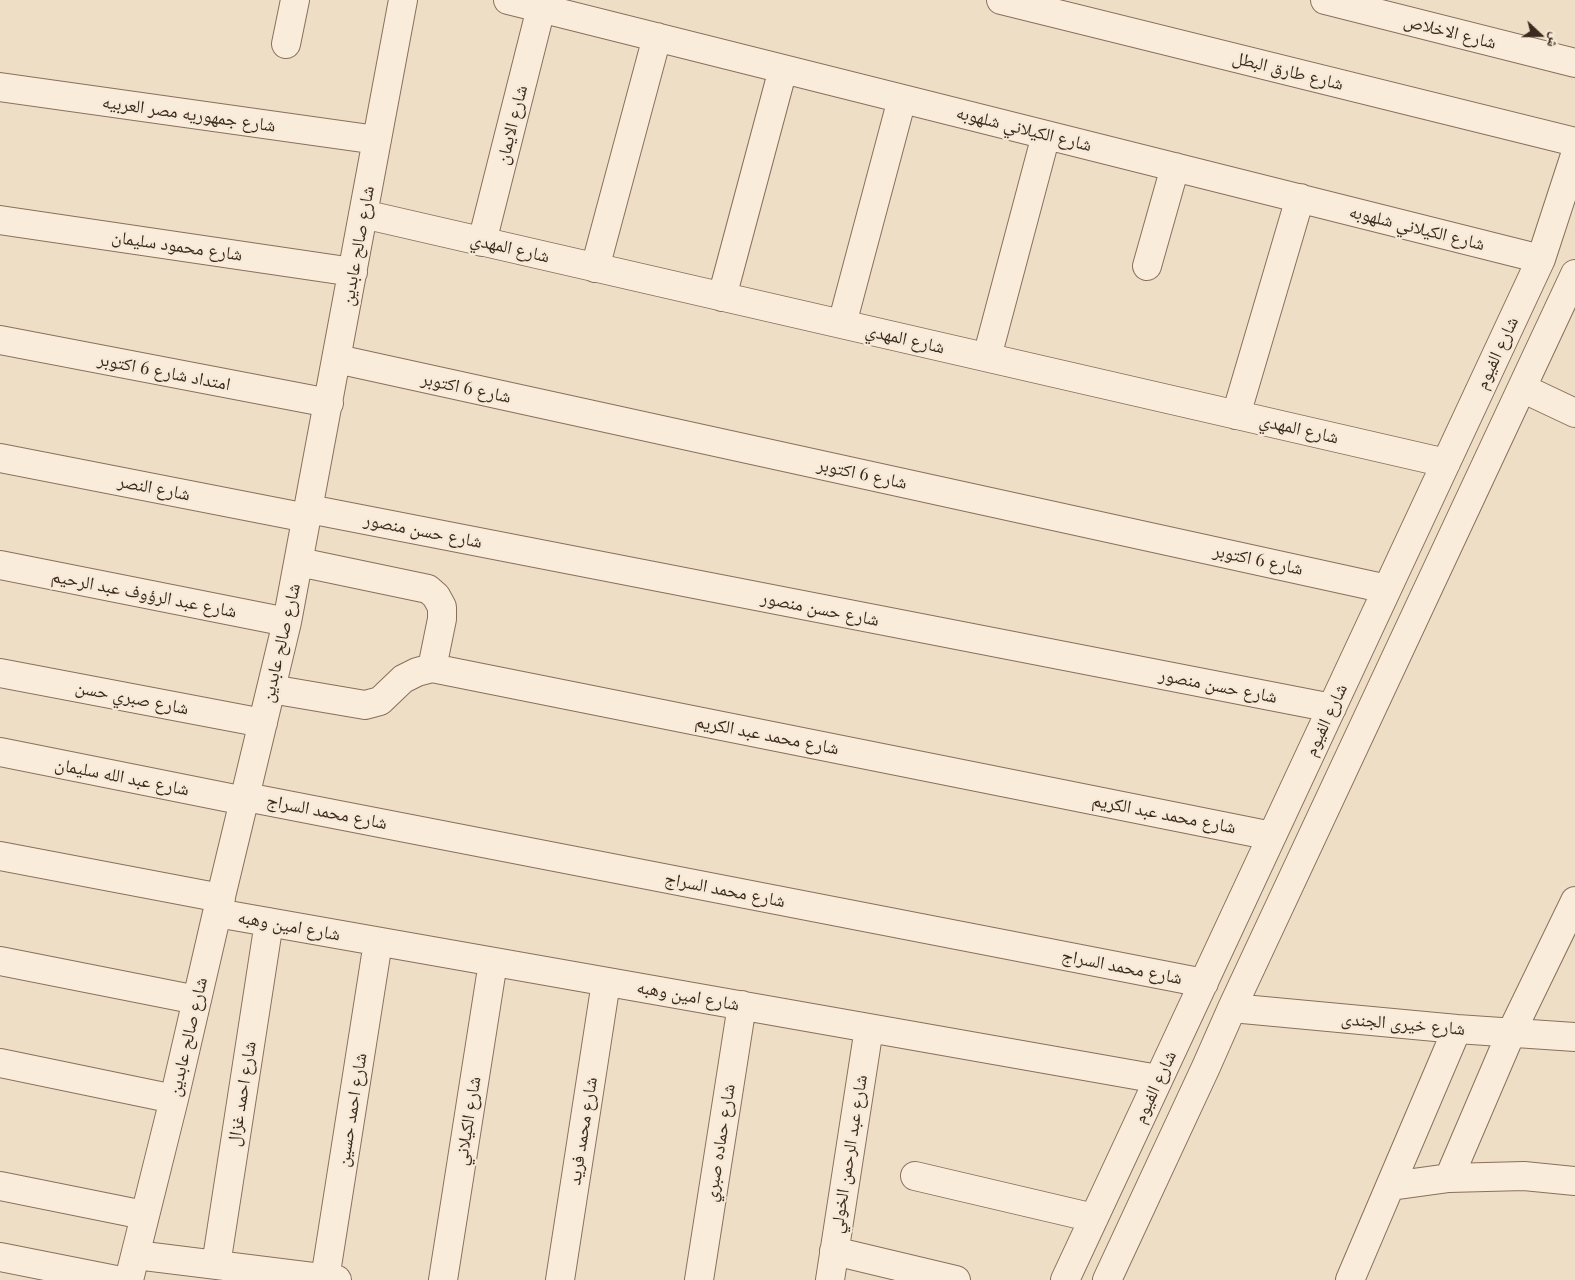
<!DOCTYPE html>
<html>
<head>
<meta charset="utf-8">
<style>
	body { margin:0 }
	#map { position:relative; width:1575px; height:1280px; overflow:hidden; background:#eedec6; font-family:"Playfair Display","Noto Naskh Arabic",serif }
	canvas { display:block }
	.north { position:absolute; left:1515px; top:10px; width:50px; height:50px; -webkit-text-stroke:4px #f6e9d6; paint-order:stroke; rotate:111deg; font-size:14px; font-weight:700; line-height:20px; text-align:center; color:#3a291f }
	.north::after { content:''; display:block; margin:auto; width:18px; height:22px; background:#3a291f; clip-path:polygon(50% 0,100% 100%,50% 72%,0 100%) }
</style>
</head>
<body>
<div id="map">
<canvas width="1575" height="1280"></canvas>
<div class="north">ش</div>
</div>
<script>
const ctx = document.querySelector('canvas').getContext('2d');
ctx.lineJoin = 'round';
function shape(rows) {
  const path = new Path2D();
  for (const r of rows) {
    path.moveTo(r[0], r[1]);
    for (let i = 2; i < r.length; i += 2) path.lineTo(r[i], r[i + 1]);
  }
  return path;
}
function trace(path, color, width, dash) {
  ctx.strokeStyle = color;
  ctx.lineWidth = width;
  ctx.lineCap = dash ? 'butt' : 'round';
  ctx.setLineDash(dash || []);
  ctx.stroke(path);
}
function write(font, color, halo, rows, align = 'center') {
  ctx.font = font + ' "Playfair Display","Noto Naskh Arabic",serif';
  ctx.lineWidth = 4.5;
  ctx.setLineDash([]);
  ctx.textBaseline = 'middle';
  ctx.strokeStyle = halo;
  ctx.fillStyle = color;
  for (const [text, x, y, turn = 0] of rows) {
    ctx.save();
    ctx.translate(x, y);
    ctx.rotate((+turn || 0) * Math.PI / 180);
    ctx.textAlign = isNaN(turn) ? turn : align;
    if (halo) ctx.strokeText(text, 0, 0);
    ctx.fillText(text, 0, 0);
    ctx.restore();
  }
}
const minor = shape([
	[508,0,1541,259],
	[1001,0,1575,142],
	[1325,0,1575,63],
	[286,44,295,0],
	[0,87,377,140],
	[363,214,1446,463],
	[0,220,353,272],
	[482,242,541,8],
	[1147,266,1175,167],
	[595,268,657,37],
	[722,297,783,69],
	[842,324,902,99],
	[0,340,329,403],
	[987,357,1046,135],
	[337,359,1387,589],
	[1522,388,1575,413],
	[1236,415,1300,198],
	[0,458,307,518],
	[309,509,1332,708],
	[299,562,428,589,436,596,442,607,442,619,432,668],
	[0,565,287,622],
	[0,673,263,723],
	[271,689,365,705,380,701,403,679,417,672,432,668,1272,836],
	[0,752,245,801],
	[246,797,1204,983],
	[0,856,221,898],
	[217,913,1158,1079],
	[0,961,197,1000],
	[1232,1008,1457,1029,1575,1037],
	[0,1063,174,1099],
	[915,1176,1094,1218],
	[1449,1178,1511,1033,1575,901],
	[0,1186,144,1215],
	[1391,1186,1449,1178,1524,1176,1575,1181],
	[834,1251,956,1280],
	[136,1255,337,1280],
	[0,1257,116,1280],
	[216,1265,269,922],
	[325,1279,378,942],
	[129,1280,174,1099,217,913,287,622,403,0],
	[443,1280,493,962],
	[560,1280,606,982],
	[699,1280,742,1005],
	[830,1280,869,1028],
	[1065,1280,1541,259,1575,155],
	[1107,1280,1206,1067,1232,1008,1575,274],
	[1350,1280,1457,1029]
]);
const streetNames = [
	["شارع الاخلاص",1450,32,14],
	["شارع طارق البطل",1288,71,14],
	["شارع جمهوريه مصر العربيه",189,114,8],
	["شارع الايمان",512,125,-76],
	["شارع الكيلاني شلهوبه",1024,129,14],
	["شارع الكيلاني شلهوبه",1417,228,14],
	["شارع محمود سليمان",177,246,8],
	["شارع صالح عابدين",358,246,-80],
	["شارع المهدي",510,248,13],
	["شارع المهدي",905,339,13],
	["شارع الفيوم",1497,353,-65],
	["امتداد شارع 6 اكتوبر",164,372,11],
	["شارع 6 اكتوبر",466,388,12],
	["شارع المهدي",1299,429,13],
	["شارع 6 اكتوبر",862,474,12],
	["شارع النصر",154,488,11],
	["شارع حسن منصور",423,531,11],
	["شارع 6 اكتوبر",1258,560,12],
	["شارع عبد الرؤوف عبد الرحيم",144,594,11],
	["شارع حسن منصور",820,609,11],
	["شارع صالح عابدين",281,643,-77],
	["شارع حسن منصور",1218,686,11],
	["شارع صبري حسن",132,698,11],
	["شارع الفيوم",1326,720,-65],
	["شارع محمد عبد الكريم",767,735,11],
	["شارع عبد الله سليمان",122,777,11],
	["شارع محمد السراج",327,812,11],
	["شارع محمد عبد الكريم",1164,814,11],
	["شارع محمد السراج",725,890,11],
	["شارع امين وهبه",289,926,10],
	["شارع محمد السراج",1122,967,11],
	["شارع امين وهبه",688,996,10],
	["شارع خيرى الجندى",1403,1024,5],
	["شارع صالح عابدين",188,1037,-77],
	["شارع الفيوم",1155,1087,-65],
	["شارع احمد غزال",242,1094,-81],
	["شارع احمد حسين",352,1110,-81],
	["شارع الكيلاني",468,1121,-81],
	["شارع محمد فريد",583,1131,-81],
	["شارع حماده صبري",720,1143,-81],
	["شارع عبد الرحمن الخولي",849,1154,-81]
];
trace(minor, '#8a6f5c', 30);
trace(minor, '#f9ecda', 28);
write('18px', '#3a291f', '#f6e9d6', streetNames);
</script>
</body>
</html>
